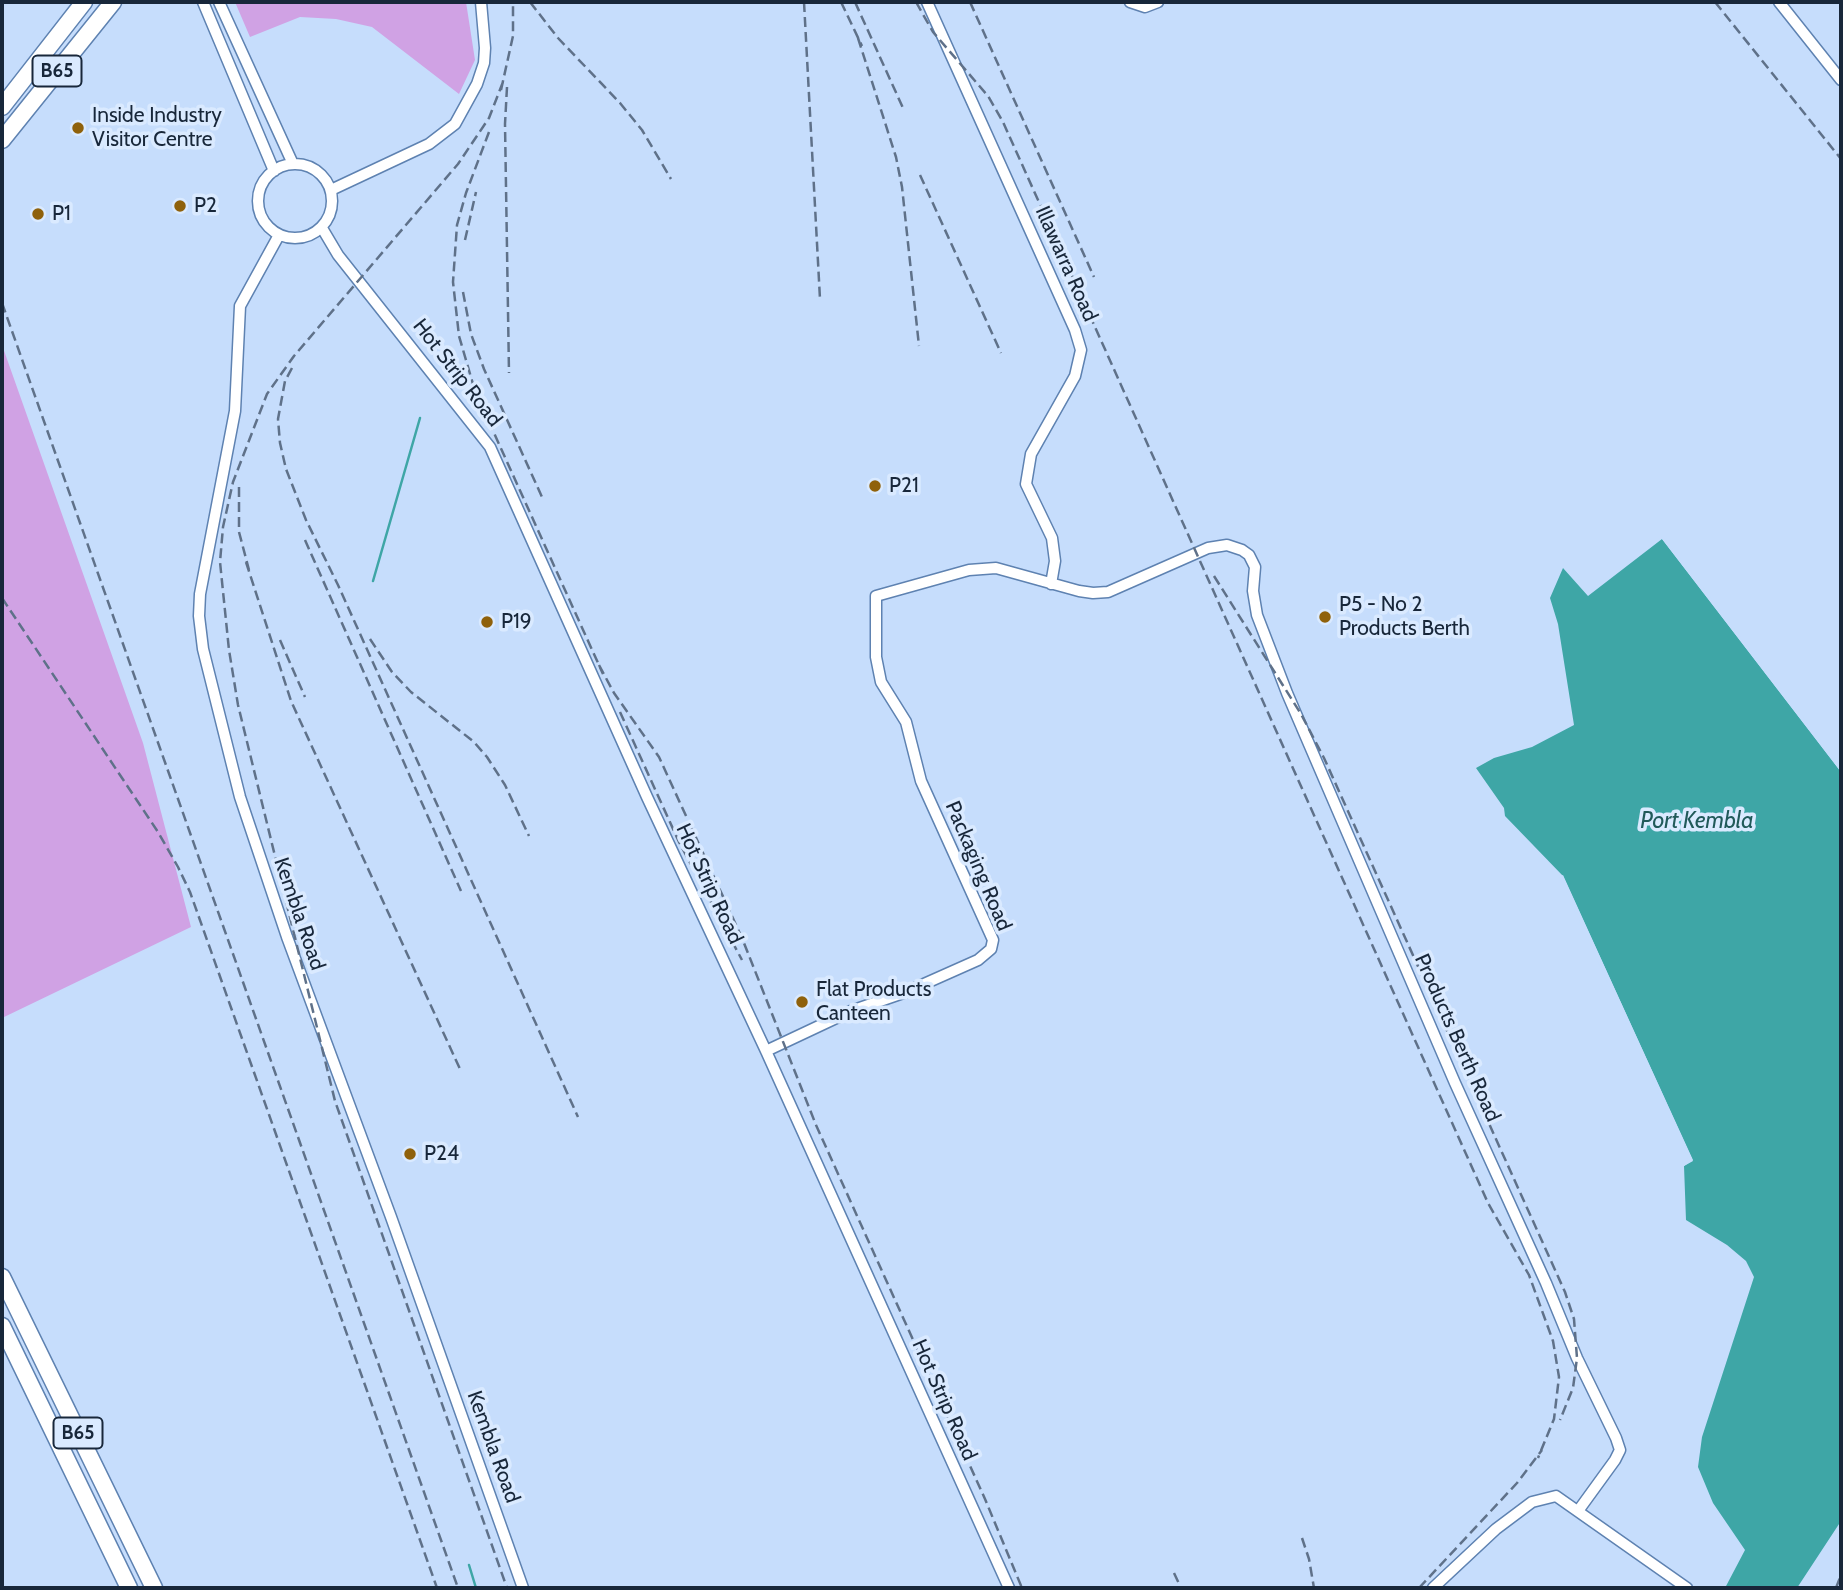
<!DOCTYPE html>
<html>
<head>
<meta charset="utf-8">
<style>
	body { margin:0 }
	#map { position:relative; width:1843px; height:1590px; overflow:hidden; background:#c6ddfc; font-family:Cabin,sans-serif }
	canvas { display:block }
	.frame { position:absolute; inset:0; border:4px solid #18273a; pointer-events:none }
</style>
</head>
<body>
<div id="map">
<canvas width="1843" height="1590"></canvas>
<div class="frame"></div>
</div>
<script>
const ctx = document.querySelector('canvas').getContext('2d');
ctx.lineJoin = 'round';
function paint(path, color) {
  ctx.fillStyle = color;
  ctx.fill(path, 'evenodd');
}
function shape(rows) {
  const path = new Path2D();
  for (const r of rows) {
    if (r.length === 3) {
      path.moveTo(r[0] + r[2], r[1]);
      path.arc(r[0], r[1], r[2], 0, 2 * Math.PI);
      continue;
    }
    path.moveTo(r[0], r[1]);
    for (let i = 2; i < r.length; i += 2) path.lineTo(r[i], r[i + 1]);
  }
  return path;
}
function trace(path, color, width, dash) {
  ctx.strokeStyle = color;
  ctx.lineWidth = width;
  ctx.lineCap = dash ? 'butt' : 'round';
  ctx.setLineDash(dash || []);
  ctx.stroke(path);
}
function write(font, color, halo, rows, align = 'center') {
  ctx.font = font + ' Cabin,sans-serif';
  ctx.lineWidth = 7;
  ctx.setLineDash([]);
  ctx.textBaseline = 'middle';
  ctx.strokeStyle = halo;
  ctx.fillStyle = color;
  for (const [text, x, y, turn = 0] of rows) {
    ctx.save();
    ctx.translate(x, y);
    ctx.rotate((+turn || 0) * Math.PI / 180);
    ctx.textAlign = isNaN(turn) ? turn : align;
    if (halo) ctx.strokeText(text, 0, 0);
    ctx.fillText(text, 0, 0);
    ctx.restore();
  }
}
const green = shape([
	[235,2,466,2,475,60,459,94,372,27,336,19,300,17,250,37],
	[2,345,143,743,191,927,2,1018]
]);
const water = shape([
	[1662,539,1841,772,1841,1521,1797,1588,1725,1588,1745,1550,1713,1503,1698,1467,1702,1437,1754,1277,1746,1261,1727,1245,1686,1220,1684,1166,1693,1160,1563,876,1505,816,1504,808,1476,768,1494,758,1532,747,1574,725,1558,624,1550,598,1563,568,1588,596]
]);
const pier = shape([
	[1664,537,1841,766,1841,772,1662,539],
	[1563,875,1693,1161,1684,1166,1681,1167,1681,1163,1688,1159,1559,877]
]);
const stream = shape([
	[373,581,420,418],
	[469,1565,476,1588]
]);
const minor = shape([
	[203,2,274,171],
	[219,2,293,164],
	[927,2,1075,330,1081,350,1075,376,1031,454,1026,484,1052,538,1055,561,1051,584],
	[1130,2,1145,7,1158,2],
	[1779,2,1841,80],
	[295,201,37],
	[331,190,429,144,455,124,477,84,484,63,485,48,481,2],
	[322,228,338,255,490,447,647,797,766,1051,1009,1588],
	[279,235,240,306,235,411,200,594,199,616,203,649,240,797,287,937,391,1217,523,1588],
	[766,1051,851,1011,906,992,978,960,991,949,993,940,921,781,906,722,881,682,876,657,876,596,969,570,996,568,1079,591,1093,593,1108,592,1208,548,1227,545,1242,550,1249,555,1255,567,1253,591,1257,615,1287,693,1455,1083,1546,1283,1577,1358,1616,1438,1620,1450,1615,1460,1578,1511],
	[1433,1588,1496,1529,1532,1502,1556,1496,1687,1588]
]);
const primary = shape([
	[2,107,84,2],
	[2,140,113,2],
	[2,1277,154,1588],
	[2,1326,129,1588]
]);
const rail = shape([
	[530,2,558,38,620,103,642,130,671,179],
	[804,2,820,299],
	[841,2,862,46],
	[855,2,903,108],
	[916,2,933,32,988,96,1003,122,1488,1203,1529,1275,1553,1341,1559,1377,1554,1419,1538,1458],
	[970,2,1094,277],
	[1715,2,1841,159],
	[858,38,896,157,902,187,919,346],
	[503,82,489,118,458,164,294,356,267,394,233,482,223,527,220,562,229,650,238,705,335,1101,507,1588],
	[507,87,505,124,509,373],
	[501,90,513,36,513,2],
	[489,132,466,193,457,225,453,282,459,336,475,391,603,674],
	[920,175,1001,353],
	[465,240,476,192],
	[463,292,471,334,484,369,542,497],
	[2,303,458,1588],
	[292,368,285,381,278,419,280,443,286,469,306,520,338,585,578,1117],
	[239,487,239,532,249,570],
	[305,540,461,891],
	[246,562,291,701,460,1069],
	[1214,576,1301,714,1324,758,1565,1292,1574,1319,1577,1358,1573,1388,1560,1420],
	[2,598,158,832,178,867,190,892,437,1588],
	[370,639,392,672,411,692,474,742,487,757,505,785,529,836],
	[280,640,305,697],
	[599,665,614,693,659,757,742,938,816,1125,985,1499,1022,1588],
	[620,712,679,842,742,960],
	[1302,1538,1309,1559,1314,1588],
	[1174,1573,1181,1588],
	[1419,1588,1517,1483,1542,1450],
	[1836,1588,1841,1575]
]);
const markers = [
	[78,128,7,"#8f610b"],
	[180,206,7,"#8f610b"],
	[38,214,7,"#8f610b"],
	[875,486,7,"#8f610b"],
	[1325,617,7,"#8f610b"],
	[487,622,7,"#8f610b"],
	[802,1002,7,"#8f610b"],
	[410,1154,7,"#8f610b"]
];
const shields = [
	[57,71,49],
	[78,1433,49]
];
const shieldNames = [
	["B65",57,71],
	["B65",78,1433]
];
const poiNames = [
	["Inside Industry",92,116],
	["Visitor Centre",92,140],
	["P2",194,206],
	["P1",52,214],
	["P21",889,486],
	["P5 - No 2",1339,605],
	["Products Berth",1339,629],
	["P19",501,622],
	["Flat Products",816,990],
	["Canteen",816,1014],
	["P24",424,1154]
];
const streetNames = [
	["Illawarra Road",1066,264,66],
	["Hot Strip Road",457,373,52],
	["Packaging Road",978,866,67],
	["Hot Strip Road",709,884,65],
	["Kembla Road",299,914,71],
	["Products Berth Road",1457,1038,66],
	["Hot Strip Road",944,1400,66],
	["Kembla Road",493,1447,70]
];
const waterNames = [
	["Port Kembla",1697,821]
];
paint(green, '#d0a2e4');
paint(water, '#3ea6a6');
paint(pier, '#c6ddfc');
trace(stream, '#3ea6a6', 2.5);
trace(minor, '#5e82b1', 13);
trace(primary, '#5e82b1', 19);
trace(minor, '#fff', 10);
trace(primary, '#fff', 16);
trace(rail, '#5f7189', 2.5, [10, 5]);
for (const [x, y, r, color] of markers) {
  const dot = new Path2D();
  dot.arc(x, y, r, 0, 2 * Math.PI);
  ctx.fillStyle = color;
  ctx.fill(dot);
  trace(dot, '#daeaff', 2.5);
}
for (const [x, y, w] of shields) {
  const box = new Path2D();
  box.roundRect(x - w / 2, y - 15.5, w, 31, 5);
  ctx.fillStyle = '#daeaff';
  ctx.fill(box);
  trace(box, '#18273a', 2);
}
write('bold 19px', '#18273a', null, shieldNames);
write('21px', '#18273a', '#daeaff', poiNames, 'left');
write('21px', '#18273a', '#daeaff', streetNames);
write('italic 23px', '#215a5a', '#daeaff', waterNames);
</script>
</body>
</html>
